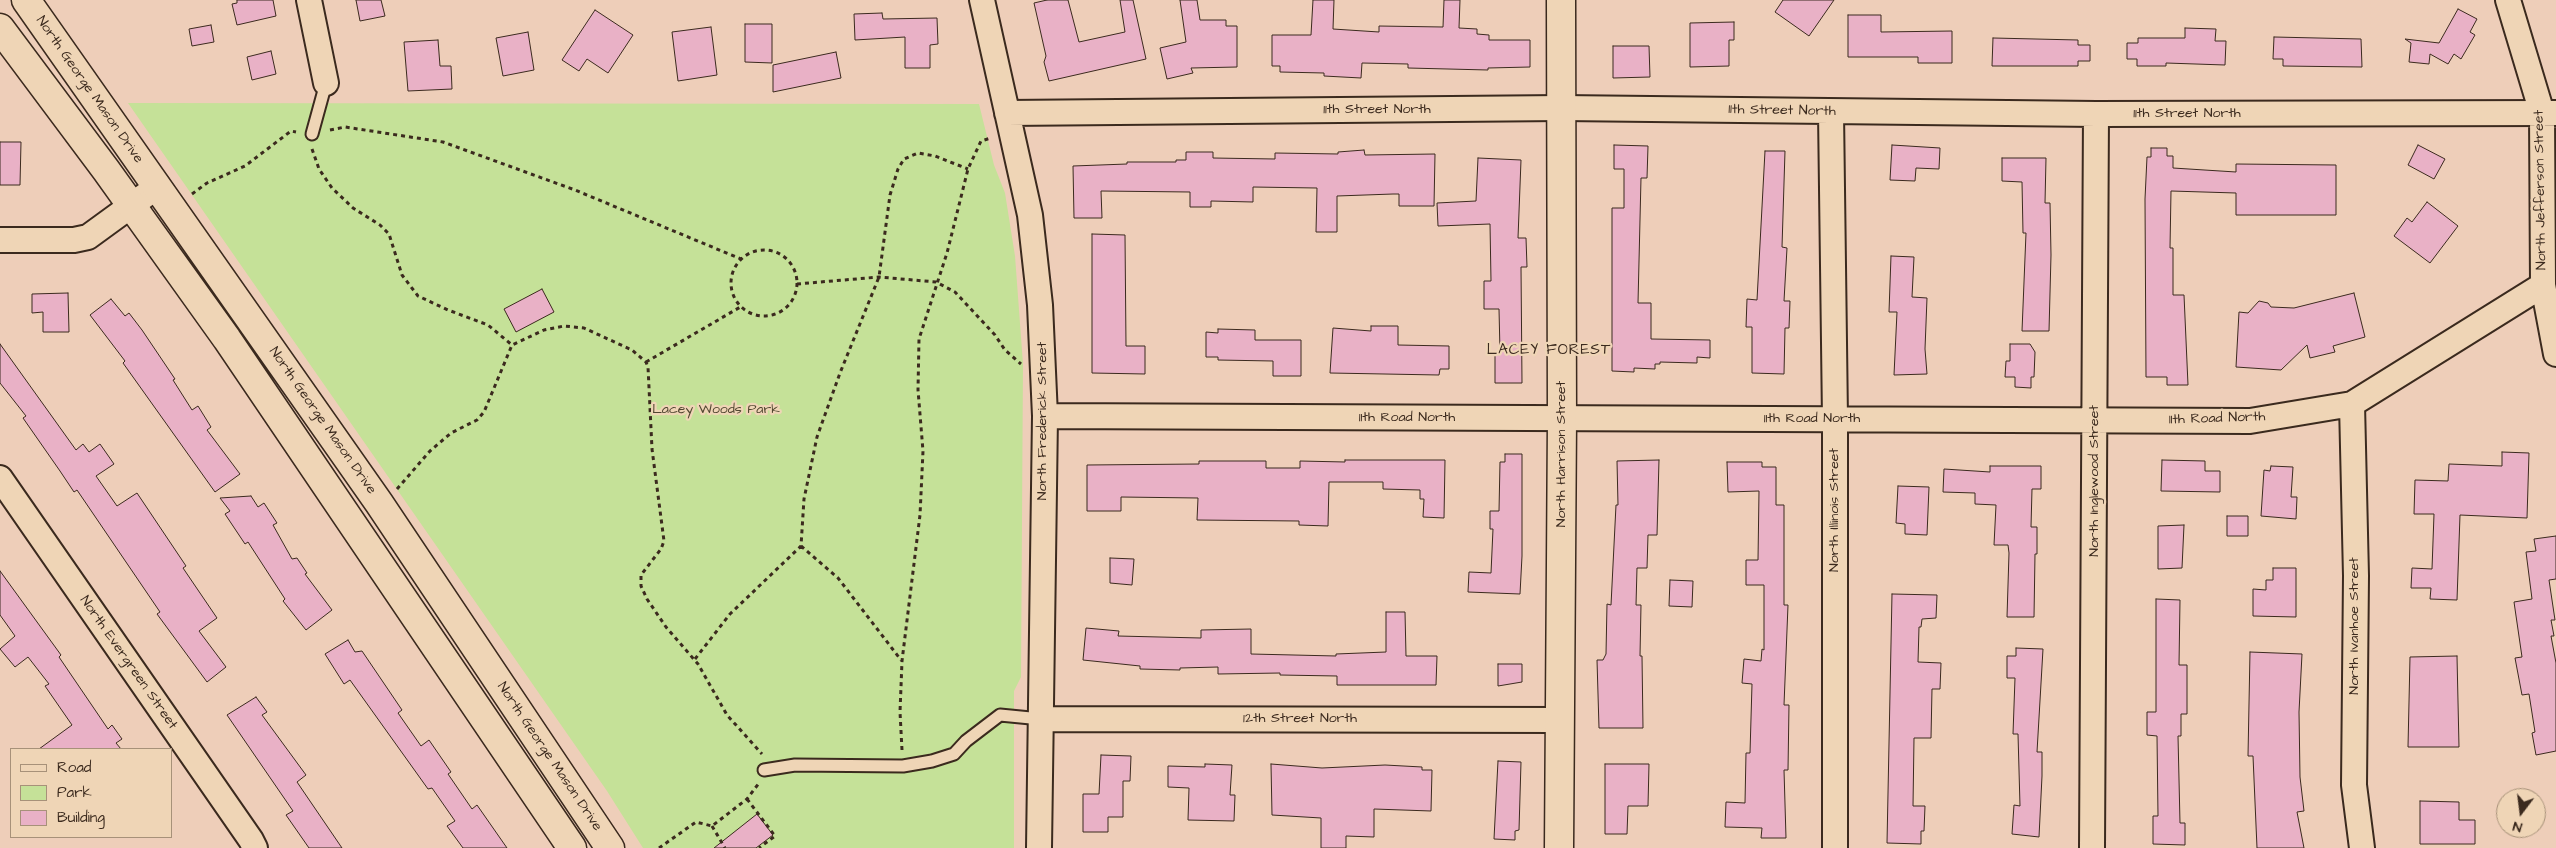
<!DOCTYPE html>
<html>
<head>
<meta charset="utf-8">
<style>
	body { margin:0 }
	#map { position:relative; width:2556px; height:848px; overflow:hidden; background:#eeceb9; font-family:"Architects Daughter",sans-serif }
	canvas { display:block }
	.legend { position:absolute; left:10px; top:748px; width:162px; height:90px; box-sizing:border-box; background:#efd5b6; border:1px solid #a79179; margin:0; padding:6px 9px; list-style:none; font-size:15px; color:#3b2a1e }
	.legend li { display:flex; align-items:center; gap:10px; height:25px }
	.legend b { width:25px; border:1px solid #a79179 }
	.north { position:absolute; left:2496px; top:788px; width:50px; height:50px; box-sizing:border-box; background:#efd5b6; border:1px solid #a79179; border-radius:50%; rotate:195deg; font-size:14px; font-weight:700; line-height:20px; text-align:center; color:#3b2a1e }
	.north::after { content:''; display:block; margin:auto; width:18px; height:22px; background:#3b2a1e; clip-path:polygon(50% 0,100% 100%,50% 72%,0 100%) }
</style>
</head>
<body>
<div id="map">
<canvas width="2556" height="848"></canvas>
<ul class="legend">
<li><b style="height:6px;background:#efd5b6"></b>Road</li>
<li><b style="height:14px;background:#c5e198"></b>Park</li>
<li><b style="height:14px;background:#e9b1c6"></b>Building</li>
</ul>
<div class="north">N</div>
</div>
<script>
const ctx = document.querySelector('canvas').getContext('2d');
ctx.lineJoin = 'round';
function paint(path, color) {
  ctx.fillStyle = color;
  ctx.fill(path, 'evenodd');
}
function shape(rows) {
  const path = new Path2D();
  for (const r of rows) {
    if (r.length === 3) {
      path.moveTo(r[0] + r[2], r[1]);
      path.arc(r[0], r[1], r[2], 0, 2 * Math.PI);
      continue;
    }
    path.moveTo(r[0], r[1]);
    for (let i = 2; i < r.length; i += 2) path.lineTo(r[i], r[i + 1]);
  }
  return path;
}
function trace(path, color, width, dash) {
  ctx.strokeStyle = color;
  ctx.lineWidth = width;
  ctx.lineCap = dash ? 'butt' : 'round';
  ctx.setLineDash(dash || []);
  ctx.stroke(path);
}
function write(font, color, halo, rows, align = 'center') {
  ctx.font = font + ' "Architects Daughter",sans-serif';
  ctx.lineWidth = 4.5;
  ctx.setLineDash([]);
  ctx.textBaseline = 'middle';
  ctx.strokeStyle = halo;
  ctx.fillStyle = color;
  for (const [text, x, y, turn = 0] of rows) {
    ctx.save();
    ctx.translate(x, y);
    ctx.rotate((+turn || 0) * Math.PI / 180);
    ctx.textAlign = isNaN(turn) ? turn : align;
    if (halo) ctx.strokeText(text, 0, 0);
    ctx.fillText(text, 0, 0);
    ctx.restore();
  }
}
const green = shape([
	[128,103,979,104,994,165,1005,193,1015,256,1023,364,1021,677,1014,691,1014,848,643,848,607,791]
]);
const building = shape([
	[237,0,273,0,276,16,237,25,232,4,237,3,237,0],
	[356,0,381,0,385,16,360,21,356,0],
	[1047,0,1068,0,1079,42,1125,32,1120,0,1133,0,1146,59,1049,81,1044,62,1046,56,1034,3,1047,0],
	[1180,0,1197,0,1200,20,1226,20,1226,26,1237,26,1237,67,1191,68,1193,73,1167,79,1160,48,1186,42,1180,0],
	[1313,0,1334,0,1333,29,1379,32,1379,26,1443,27,1444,0,1460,0,1459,28,1477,29,1477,34,1489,35,1489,40,1530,40,1530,67,1488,68,1488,70,1408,68,1408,64,1362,63,1361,78,1324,76,1324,73,1280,72,1280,66,1272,66,1272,35,1311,35,1313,0],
	[1783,0,1834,0,1809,36,1775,12,1783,0],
	[2458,9,2477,19,2470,32,2475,35,2461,59,2454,54,2448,64,2430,54,2429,64,2409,62,2411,43,2405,39,2439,43,2458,9],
	[595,10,633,35,608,73,587,59,579,71,562,60,595,10],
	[882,13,883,19,937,18,938,44,930,45,930,68,905,68,905,37,855,40,854,14,882,13],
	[1848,15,1881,15,1881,32,1952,31,1952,63,1918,63,1918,57,1848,57,1848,15],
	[1734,22,1734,40,1729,40,1729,66,1690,67,1690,23,1734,22],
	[745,24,772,24,772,63,745,62,745,24],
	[211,25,214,42,192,46,189,29,211,25],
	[711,27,717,75,678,81,672,32,711,27],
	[2185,28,2216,29,2215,41,2226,41,2225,65,2166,63,2166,66,2137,66,2137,59,2127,59,2127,43,2138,43,2138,38,2185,38,2185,28],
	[528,32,534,70,503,76,496,38,528,32],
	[2274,37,2361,39,2362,67,2283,66,2283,59,2273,59,2274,37],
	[1993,38,2078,40,2078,45,2090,45,2090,61,2078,61,2078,66,1992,66,1993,38],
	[438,40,440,66,451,66,452,89,408,91,404,42,438,40],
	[1613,46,1649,46,1650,77,1613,78,1613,46],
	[271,51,276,74,252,80,247,57,271,51],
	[836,52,841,78,773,92,773,65,836,52],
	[0,142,21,142,20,185,0,185,0,142],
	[1614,145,1648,146,1647,178,1641,178,1638,303,1651,303,1651,339,1710,340,1710,358,1697,357,1697,363,1660,362,1660,364,1655,364,1655,369,1634,368,1634,372,1612,371,1612,208,1624,208,1624,169,1614,169,1614,145],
	[1892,145,1940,148,1939,169,1916,168,1915,181,1890,180,1892,145],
	[2418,145,2445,159,2434,179,2408,165,2418,145],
	[2151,148,2167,148,2167,156,2173,156,2173,168,2236,172,2236,164,2336,165,2336,215,2236,215,2236,193,2171,191,2170,248,2173,248,2173,295,2184,295,2188,385,2167,385,2167,377,2146,377,2145,199,2147,157,2151,157,2151,148],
	[1364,150,1365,155,1435,154,1434,206,1399,206,1399,194,1393,194,1337,196,1337,232,1316,232,1317,188,1253,187,1253,202,1211,201,1211,207,1190,207,1190,192,1101,191,1102,218,1074,218,1073,166,1127,164,1127,162,1176,162,1176,160,1186,160,1186,152,1213,152,1213,158,1275,159,1275,153,1338,154,1338,152,1364,150],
	[1765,151,1785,151,1782,247,1787,248,1784,301,1790,301,1789,328,1785,328,1784,374,1752,373,1752,327,1746,327,1747,299,1757,300,1765,151],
	[1478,158,1521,160,1518,238,1526,238,1527,267,1521,267,1522,383,1495,383,1495,352,1500,352,1499,309,1484,309,1484,281,1491,281,1490,224,1438,226,1437,203,1476,201,1478,158],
	[2002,158,2046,158,2045,203,2050,203,2051,255,2049,331,2022,331,2026,233,2023,233,2022,182,2002,181,2002,158],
	[2427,202,2458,226,2430,263,2394,236,2407,218,2412,222,2427,202],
	[1092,234,1125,235,1126,346,1145,346,1145,374,1092,373,1092,234],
	[1891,256,1914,257,1912,297,1927,298,1925,349,1927,374,1894,375,1897,312,1889,312,1891,256],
	[542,289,554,312,516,332,504,309,542,289],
	[68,293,69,332,43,332,43,312,32,313,32,294,68,293],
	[2354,293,2365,337,2333,346,2335,352,2310,358,2307,345,2281,370,2236,367,2239,312,2248,313,2259,301,2268,303,2271,307,2294,308,2354,293],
	[111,299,125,316,129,313,142,330,175,379,173,380,192,410,198,406,211,427,207,430,240,474,215,492,123,363,125,361,90,315,111,299],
	[1371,326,1398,326,1398,345,1449,346,1449,369,1440,369,1439,375,1330,373,1333,328,1371,331,1371,326],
	[1218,329,1255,330,1255,340,1301,340,1301,376,1273,376,1273,361,1218,360,1218,357,1206,357,1206,332,1218,333,1218,329],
	[0,344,76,450,83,444,89,452,100,444,114,464,96,476,117,506,137,493,186,566,183,568,217,618,199,631,226,667,207,682,157,614,160,612,77,490,74,492,60,471,23,418,26,416,0,383,0,344],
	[2010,344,2030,344,2035,352,2034,377,2031,377,2031,388,2015,387,2015,377,2005,377,2006,361,2010,361,2010,344],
	[2502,452,2529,453,2527,518,2460,515,2457,600,2430,599,2431,588,2411,588,2412,568,2432,569,2434,514,2414,514,2415,480,2448,481,2449,464,2502,466,2502,452],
	[1505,454,1522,454,1522,556,1520,594,1468,592,1469,572,1491,573,1493,529,1490,529,1490,511,1499,511,1500,462,1505,462,1505,454],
	[1345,460,1445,460,1444,518,1423,517,1424,499,1420,499,1420,490,1383,489,1383,482,1329,482,1328,526,1299,525,1299,521,1197,520,1198,498,1121,497,1121,511,1087,511,1087,465,1199,464,1199,461,1266,461,1266,468,1300,468,1300,461,1345,462,1345,460],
	[1659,460,1657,535,1648,535,1647,568,1637,568,1636,605,1641,605,1640,656,1642,656,1643,728,1599,728,1597,660,1603,660,1606,654,1607,604,1611,605,1616,505,1618,505,1617,461,1659,460],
	[2162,460,2205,461,2205,471,2220,471,2220,492,2161,491,2162,460],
	[1727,462,1762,462,1762,467,1776,467,1776,505,1784,505,1784,605,1788,605,1784,705,1789,705,1788,770,1784,770,1786,838,1761,838,1762,828,1725,827,1726,802,1745,803,1746,753,1750,753,1752,684,1742,683,1744,659,1761,661,1762,649,1764,650,1764,585,1746,585,1746,560,1758,560,1759,491,1728,492,1727,462],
	[1990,466,2041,466,2041,489,2032,489,2031,527,2037,527,2037,554,2035,554,2034,617,2007,617,2009,553,2008,545,1994,545,1996,505,1975,504,1975,493,1943,492,1944,469,1990,472,1990,466],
	[2271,466,2293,467,2291,497,2297,497,2296,519,2261,516,2264,470,2270,471,2271,466],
	[1898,486,1929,487,1927,535,1905,534,1905,524,1896,523,1898,486],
	[251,496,258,507,264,503,277,523,273,525,292,559,297,558,307,573,305,574,332,610,306,630,283,601,285,599,248,542,245,544,225,514,230,511,220,498,251,496],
	[2227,516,2248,516,2248,536,2227,536,2227,516],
	[2184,525,2182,568,2158,569,2158,526,2184,525],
	[2556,536,2556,579,2549,580,2555,620,2551,620,2554,636,2551,636,2556,663,2556,751,2536,755,2532,733,2535,732,2529,694,2522,695,2515,658,2522,657,2514,602,2532,599,2526,552,2536,551,2534,539,2556,536],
	[1110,558,1134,559,1132,585,1110,583,1110,558],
	[2273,568,2296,568,2296,617,2253,616,2253,589,2266,590,2266,580,2273,580,2273,568],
	[0,571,61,655,59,657,108,729,112,725,122,739,116,743,121,749,39,749,72,725,45,686,49,684,28,657,15,667,0,649,15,636,0,615,0,571],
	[1670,580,1693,581,1692,607,1669,606,1670,580],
	[1892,594,1937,595,1936,618,1922,619,1921,627,1919,627,1918,662,1941,663,1940,689,1932,689,1931,738,1914,738,1913,806,1925,806,1924,831,1921,831,1921,844,1887,843,1892,594],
	[2156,599,2180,600,2179,665,2187,665,2187,714,2181,714,2181,736,2178,736,2180,823,2185,823,2185,845,2153,844,2153,816,2158,816,2157,736,2147,735,2147,712,2156,712,2156,599],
	[1386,612,1405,612,1406,656,1437,656,1436,685,1337,685,1337,676,1280,675,1280,673,1218,674,1218,667,1180,668,1180,670,1140,669,1140,666,1083,660,1086,628,1119,631,1118,636,1201,638,1201,630,1251,629,1251,654,1336,656,1336,654,1386,652,1386,612],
	[348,640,355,652,362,651,402,710,398,713,421,746,429,740,451,772,448,774,472,809,477,805,507,848,463,848,447,826,455,821,432,788,428,789,350,680,344,684,325,654,348,640],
	[2016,648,2043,649,2037,752,2042,752,2042,776,2039,837,2012,834,2014,805,2020,806,2018,734,2013,734,2015,678,2007,678,2007,656,2016,656,2016,648],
	[2250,652,2302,654,2299,712,2300,777,2304,811,2297,812,2304,848,2257,848,2253,756,2248,756,2250,652],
	[2457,656,2459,747,2408,747,2410,657,2457,656],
	[1498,664,1522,664,1522,682,1498,686,1498,664],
	[256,697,267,712,262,715,306,775,297,782,342,848,309,848,286,815,293,811,227,715,256,697],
	[1101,755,1131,756,1130,781,1123,781,1123,817,1108,817,1108,832,1083,832,1083,794,1099,794,1101,755],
	[1498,761,1521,762,1519,830,1515,831,1515,840,1494,839,1498,761],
	[1205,764,1232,765,1230,795,1235,795,1234,821,1188,820,1189,788,1168,787,1168,766,1205,767,1205,764],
	[1271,764,1322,768,1385,765,1422,767,1422,770,1432,770,1431,811,1374,809,1374,837,1346,836,1346,848,1321,848,1321,818,1272,815,1271,764],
	[1605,764,1649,764,1648,806,1628,806,1627,834,1605,834,1605,764],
	[2420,801,2459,802,2459,820,2475,820,2475,844,2420,844,2420,801],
	[757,814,773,835,756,848,714,848,757,814]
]);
const path = shape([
	[330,130,345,127,443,142,575,190,741,259],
	[312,149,319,169,332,188,353,208,380,225,389,234,402,275,418,296,448,310,488,325,512,345],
	[192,194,207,183,245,166,291,131,296,132],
	[764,283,33],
	[797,284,879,277,936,282,955,292,995,335,1005,350,1021,364],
	[646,362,742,306],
	[397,489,430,451,451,433,477,420,484,412,512,345,544,330,564,326,584,328,632,350,646,362,648,367,652,449,664,541,661,549,641,575,641,586,647,599,666,627,698,664,727,715,762,754],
	[801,546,838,578,901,660],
	[695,659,730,614,801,546,804,499,817,437,840,373,879,277,890,195,898,169,904,159,918,153,935,156,968,169],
	[902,750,900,712,902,661,920,515,923,451,918,390,919,339,947,253,968,169,981,141,991,138],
	[747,799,775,836,759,848],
	[712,826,725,848],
	[659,848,696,822,712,826,747,799,759,783]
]);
const lane = shape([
	[312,134,326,83],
	[764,770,795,765,903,766,932,761,954,754,966,741,1000,715,1041,719]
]);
const street = shape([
	[309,0,326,83],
	[982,0,1030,215,1040,305,1045,416,1039,848],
	[2508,0,2542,113,2543,285,2556,354],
	[1831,112,1835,419,1835,848],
	[1007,113,1562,108,2096,114,2556,113],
	[0,240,74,240,88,237,158,186],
	[2352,404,2356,576,2354,785,2362,848],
	[1045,416,2250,421,2352,404,2543,285],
	[0,478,251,840,255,848],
	[1041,719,1559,720],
	[2092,848,2096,114]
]);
const secondary = shape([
	[26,0,379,503,610,848],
	[0,28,106,170,227,339,572,848],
	[1559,848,1562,419,1561,0]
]);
const streetNames = [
	["North George Mason Drive",89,90,55],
	["11th Street North",1377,110],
	["11th Street North",1782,111,1],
	["11th Street North",2187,114],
	["North Jefferson Street",2541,190,-91],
	["11th Road North",1407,418],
	["11th Road North",1812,419],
	["11th Road North",2217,419,-2],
	["North George Mason Drive",322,421,55],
	["North Frederick Street",1043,421,-90],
	["North Harrison Street",1562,454,-90],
	["North Inglewood Street",2095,481,-90],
	["North Illinois Street",1835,510,-90],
	["North Ivanhoe Street",2355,626,-90],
	["North Evergreen Street",128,663,55],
	["12th Street North",1300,719],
	["North George Mason Drive",549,757,56]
];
const parkNames = [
	["Lacey Woods Park",716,410]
];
const neighbourhoodNames = [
	["LACEY FOREST",1549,351]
];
paint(green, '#c5e198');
paint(building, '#e9b1c6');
trace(building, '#3b2a1e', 1);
trace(lane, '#3b2a1e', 15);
trace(street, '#3b2a1e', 28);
trace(secondary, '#3b2a1e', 31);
trace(path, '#3b2a1e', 3, [4, 4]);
trace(lane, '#efd5b6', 11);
trace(street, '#efd5b6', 24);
trace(secondary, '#efd5b6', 28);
write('14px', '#3b2a1e', '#efd5b6', streetNames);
write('14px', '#504530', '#efd5b6', parkNames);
ctx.letterSpacing = '1px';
write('15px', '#3b2a1e', '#efd5b6', neighbourhoodNames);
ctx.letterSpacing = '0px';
</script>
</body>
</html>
